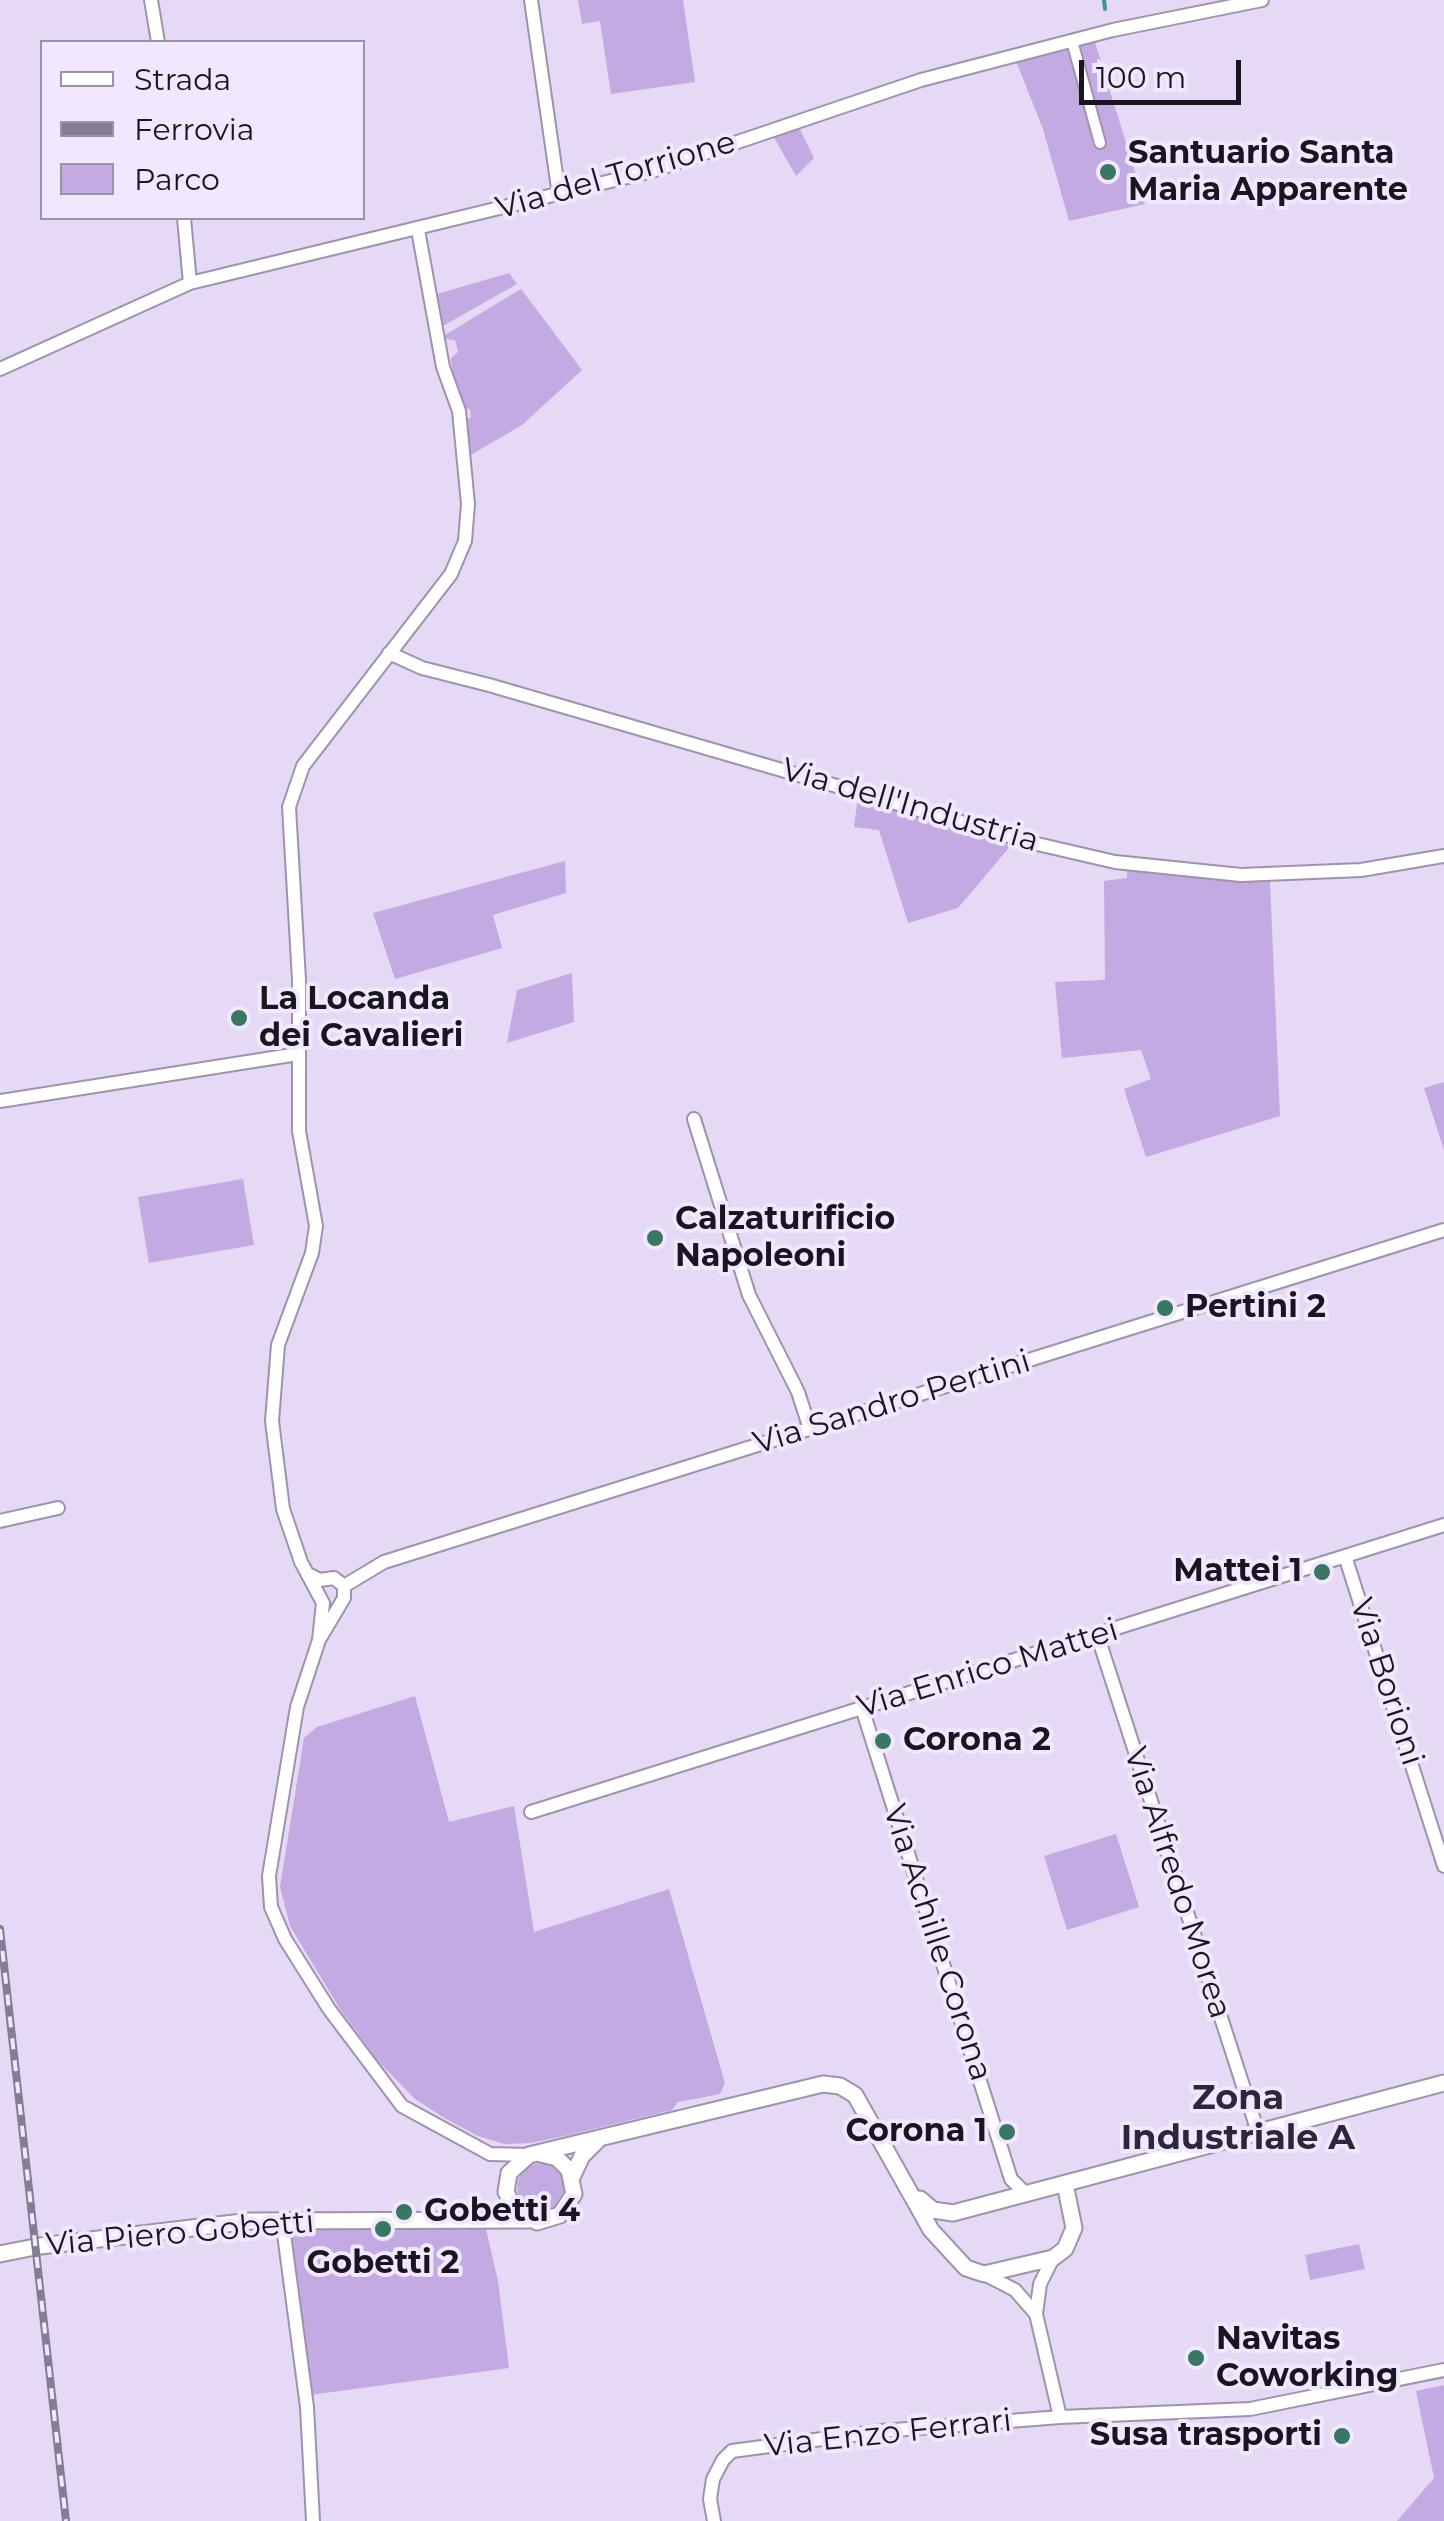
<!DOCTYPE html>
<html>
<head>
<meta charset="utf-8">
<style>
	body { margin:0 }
	#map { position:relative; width:1444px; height:2521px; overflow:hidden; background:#e5d9f5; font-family:Montserrat,sans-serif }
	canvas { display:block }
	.legend { position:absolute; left:40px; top:40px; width:325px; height:180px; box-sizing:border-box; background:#f1e7fe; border:2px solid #9b93a5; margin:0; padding:12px 18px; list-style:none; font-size:30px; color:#1a1620 }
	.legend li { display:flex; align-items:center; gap:20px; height:50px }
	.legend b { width:50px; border:2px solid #9b93a5 }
	.scale { position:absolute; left:1079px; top:60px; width:162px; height:45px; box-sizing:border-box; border:5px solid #1a1620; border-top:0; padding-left:12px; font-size:30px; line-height:35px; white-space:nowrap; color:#1a1620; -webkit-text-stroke:8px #f1e7fe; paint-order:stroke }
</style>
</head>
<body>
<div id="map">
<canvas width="1444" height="2521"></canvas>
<ul class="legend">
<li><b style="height:12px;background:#fff"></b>Strada</li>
<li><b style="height:12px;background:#857d90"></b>Ferrovia</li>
<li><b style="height:28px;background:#c3aae2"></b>Parco</li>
</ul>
<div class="scale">100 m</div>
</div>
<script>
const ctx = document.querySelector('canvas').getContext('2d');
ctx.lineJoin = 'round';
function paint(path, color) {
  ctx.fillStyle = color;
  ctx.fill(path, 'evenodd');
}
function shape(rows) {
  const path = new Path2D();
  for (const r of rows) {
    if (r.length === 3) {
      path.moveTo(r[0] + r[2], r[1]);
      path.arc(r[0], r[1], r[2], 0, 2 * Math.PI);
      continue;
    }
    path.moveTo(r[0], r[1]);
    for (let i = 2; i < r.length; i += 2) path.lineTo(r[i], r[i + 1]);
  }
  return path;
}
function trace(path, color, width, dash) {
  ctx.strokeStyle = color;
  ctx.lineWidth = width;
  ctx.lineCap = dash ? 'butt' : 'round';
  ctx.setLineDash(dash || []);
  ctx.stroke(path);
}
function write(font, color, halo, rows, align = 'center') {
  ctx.font = font + ' Montserrat,sans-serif';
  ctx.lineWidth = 8;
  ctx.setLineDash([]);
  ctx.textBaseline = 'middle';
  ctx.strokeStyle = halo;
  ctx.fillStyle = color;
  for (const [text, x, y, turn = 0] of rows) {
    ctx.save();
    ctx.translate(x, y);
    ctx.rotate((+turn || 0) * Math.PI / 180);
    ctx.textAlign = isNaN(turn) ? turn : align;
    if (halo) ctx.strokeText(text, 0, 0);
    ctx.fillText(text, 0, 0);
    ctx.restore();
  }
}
const green = shape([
	[578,0,683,0,695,82,611,94,600,21,582,24],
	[1093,36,1145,204,1069,221,1043,129,1014,56],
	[798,125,814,158,796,176,773,136],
	[509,273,517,284,443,326,437,294],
	[521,289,582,370,522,425,469,456,467,419,471,417,470,409,465,408,453,377,451,358,458,352,455,340,445,339,445,335],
	[861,801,1013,843,958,908,908,923,879,830,854,827,857,804],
	[565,861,566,893,493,915,502,948,395,979,373,913],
	[1127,870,1185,877,1270,881,1280,1116,1146,1157,1124,1089,1151,1079,1141,1050,1062,1058,1055,982,1105,980,1104,881,1127,878],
	[572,973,574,1022,507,1043,517,990],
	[1444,1082,1444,1150,1424,1088],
	[243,1179,254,1245,149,1263,138,1197],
	[415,1696,449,1822,514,1806,534,1932,669,1889,725,2083,720,2094,678,2102,672,2110,569,2135,531,2143,504,2144,478,2136,446,2119,415,2099,378,2061,340,2009,290,1926,280,1887,304,1738,317,1727],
	[1116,1834,1139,1907,1067,1930,1044,1856],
	[541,2187,24],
	[337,2226,486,2229,498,2281,509,2368,310,2395,288,2236,300,2227],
	[1359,2244,1365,2269,1310,2280,1305,2255],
	[1444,2385,1444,2521,1397,2521,1434,2478,1416,2391]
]);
const stream = shape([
	[1104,0,1105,9]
]);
const pedestrian = shape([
	[1072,41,1100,143]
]);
const minor = shape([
	[151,0,158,42],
	[531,0,559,195],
	[184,218,190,283],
	[0,369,190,283,652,171,921,80,1113,30,1262,0],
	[389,653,422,668,489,685,1033,843,1115,862,1241,875,1361,870,1444,856],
	[0,1101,298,1054],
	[694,1119,749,1295,798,1392,810,1429],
	[0,1521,58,1508],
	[1345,1556,1444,1866],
	[310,1575,320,1580,334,1578,344,1586],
	[344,1586,384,1562,1444,1230],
	[344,1586,344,1598,319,1640,297,1707,269,1876,271,1907,285,1939,329,2009,402,2106,490,2154,529,2155],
	[1097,1634,1258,2132],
	[319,1640,323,1603,301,1562,283,1509,272,1421,278,1345,312,1253,316,1226,299,1131,299,980,289,807,303,766,451,574,465,541,468,504,459,411,443,367,418,230],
	[862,1708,1011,2179,1026,2194],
	[531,1812,1444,1525],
	[282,2219,307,2407,313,2521],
	[1053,2258,1040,2284,1036,2314,1060,2417],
	[984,2274,1015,2290,1036,2314],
	[714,2521,710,2499,713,2479,723,2460,732,2451,882,2431,1060,2417,1250,2409,1444,2370]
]);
const tertiary = shape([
	[541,2154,557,2158,569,2170,574,2194,560,2215,537,2222,516,2212,506,2192,509,2173,529,2155,823,2084,840,2086,855,2095,931,2230,966,2268,984,2274,1053,2258,1065,2249,1074,2228,1065,2184],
	[572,2177,582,2156,598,2140],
	[920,2199,933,2210,953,2213,1444,2083],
	[0,2254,40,2246,251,2221,529,2220]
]);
const rail = shape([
	[0,1929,66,2521]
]);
const markers = [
	[1108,172,10,"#3a7763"],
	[239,1018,10,"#3a7763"],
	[655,1238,10,"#3a7763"],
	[1165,1308,10,"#3a7763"],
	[1322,1572,10,"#3a7763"],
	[883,1741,10,"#3a7763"],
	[1007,2132,10,"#3a7763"],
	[404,2212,10,"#3a7763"],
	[383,2229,10,"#3a7763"],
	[1196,2358,10,"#3a7763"],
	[1342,2436,10,"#3a7763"]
];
const poiNames = [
	["Santuario Santa",1128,154],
	["Maria Apparente",1128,191],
	["La Locanda",259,1000],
	["dei Cavalieri",259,1037],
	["Calzaturificio",675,1220],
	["Napoleoni",675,1257],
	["Pertini 2",1185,1308],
	["Mattei 1",1302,1572,"right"],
	["Corona 2",903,1741],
	["Corona 1",987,2132,"right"],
	["Gobetti 4",424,2212],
	["Gobetti 2",383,2264,"center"],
	["Navitas",1216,2340],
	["Coworking",1216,2377],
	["Susa trasporti",1322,2436,"right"]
];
const streetNames = [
	["Via del Torrione",616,176,-16],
	["Via dell'Industria",910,806,16],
	["Via Sandro Pertini",892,1403,-17],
	["Via Enrico Mattei",988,1669,-17],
	["Via Borioni",1386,1682,72],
	["Via Alfredo Morea",1177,1883,72],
	["Via Achille Corona",937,1943,72],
	["Via Piero Gobetti",180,2234,-5],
	["Via Enzo Ferrari",888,2434,-6]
];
const neighbourhoodNames = [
	["Zona",1238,2099],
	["Industriale A",1238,2139]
];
paint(green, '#c3aae2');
trace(stream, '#3f9981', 4);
trace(pedestrian, '#9e93ad', 14);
trace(minor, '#9e93ad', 16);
trace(tertiary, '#9e93ad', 19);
trace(pedestrian, '#fff', 10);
trace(minor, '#fff', 12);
trace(tertiary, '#fff', 15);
trace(rail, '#857d90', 8);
trace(rail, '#f1e7fe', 4, [11]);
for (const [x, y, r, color] of markers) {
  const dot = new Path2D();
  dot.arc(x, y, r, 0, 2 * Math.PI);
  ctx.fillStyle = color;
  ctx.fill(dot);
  trace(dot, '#f1e7fe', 4);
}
write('bold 32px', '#1a1620', '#f1e7fe', poiNames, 'left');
write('32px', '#1a1620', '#f1e7fe', streetNames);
write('bold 35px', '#30263c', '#f1e7fe', neighbourhoodNames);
</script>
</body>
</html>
